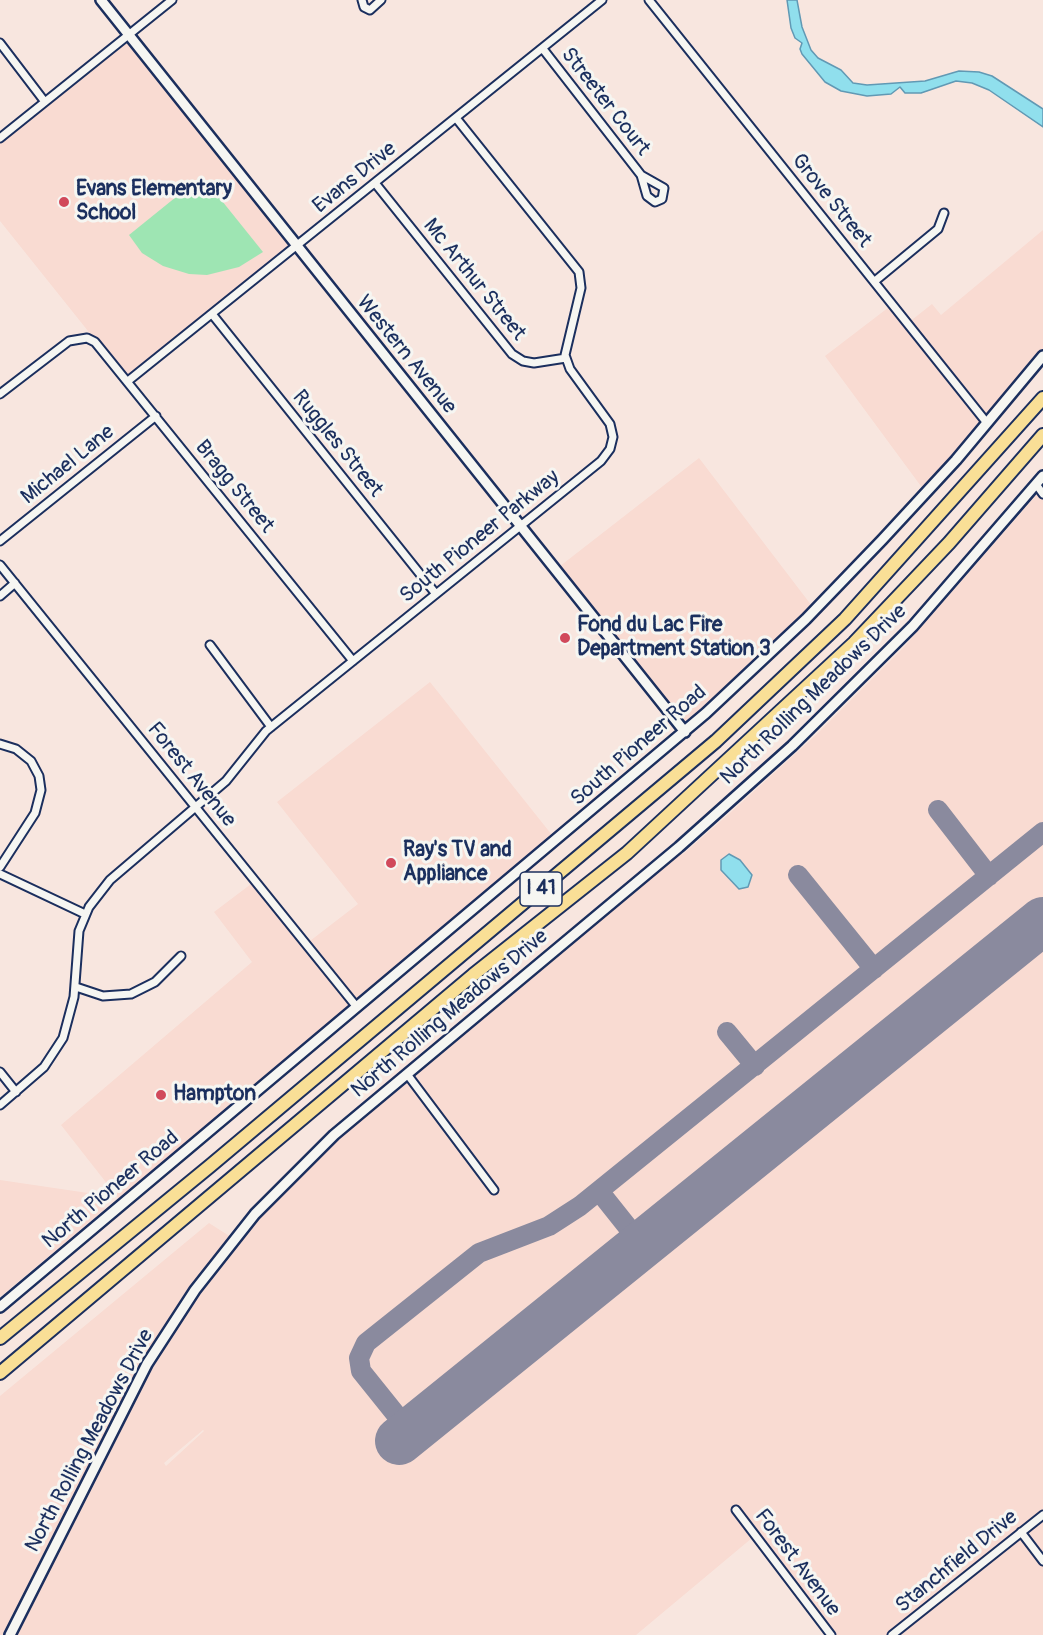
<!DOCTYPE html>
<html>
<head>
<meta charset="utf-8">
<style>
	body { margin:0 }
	canvas { display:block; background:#f8e6df }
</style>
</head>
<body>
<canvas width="1043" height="1635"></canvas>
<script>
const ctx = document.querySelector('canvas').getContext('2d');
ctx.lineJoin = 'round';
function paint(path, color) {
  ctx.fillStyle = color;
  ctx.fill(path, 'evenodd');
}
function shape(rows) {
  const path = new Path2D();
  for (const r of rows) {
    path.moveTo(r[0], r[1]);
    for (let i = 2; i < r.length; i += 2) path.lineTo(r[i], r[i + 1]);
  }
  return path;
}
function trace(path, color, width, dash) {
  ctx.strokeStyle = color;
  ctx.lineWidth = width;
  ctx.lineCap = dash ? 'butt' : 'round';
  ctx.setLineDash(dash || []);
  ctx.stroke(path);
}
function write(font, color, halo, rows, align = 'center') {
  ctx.font = font + ' Pangolin,sans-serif';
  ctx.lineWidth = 6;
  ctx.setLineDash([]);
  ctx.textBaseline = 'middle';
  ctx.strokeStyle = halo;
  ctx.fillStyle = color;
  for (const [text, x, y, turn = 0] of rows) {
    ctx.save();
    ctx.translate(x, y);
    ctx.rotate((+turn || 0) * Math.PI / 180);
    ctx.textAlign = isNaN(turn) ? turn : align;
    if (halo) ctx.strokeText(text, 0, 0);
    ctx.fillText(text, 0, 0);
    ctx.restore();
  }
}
const built = shape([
	[128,35,296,246,128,381,0,221,0,138],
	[1043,230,1043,356,926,493,825,356,893,304,908,323,932,304,941,315],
	[699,458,815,610,685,732,555,570],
	[1043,476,1043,1635,836,1635,758,1533,636,1635,0,1635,0,1396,209,1223,234,1239,301,1165,689,838,682,855,731,812,816,735,904,647,1040,491,1036,484],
	[113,1428,120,1433,68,1533,62,1530],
	[203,1430,204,1431,166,1466,164,1463],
	[430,682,556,840,123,1204,61,1125,252,962,214,912,255,881,306,944,358,904,277,802],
	[0,1180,88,1193,105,1209,0,1297]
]);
const green = shape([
	[202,176,263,252,239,267,207,275,189,274,163,266,142,253,129,235]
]);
const water = shape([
	[787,0,797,0,802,27,811,50,818,58,841,70,853,83,867,85,925,81,959,71,979,72,992,76,1043,109,1043,127,989,90,972,83,956,81,921,93,905,93,900,87,891,94,867,96,841,91,825,82,802,54,800,49,802,43,795,38,791,28,787,0],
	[729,854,740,860,752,875,748,887,739,889,721,870,721,860,729,854]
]);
const taxiway = shape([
	[938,810,989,876],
	[798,875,874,969],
	[727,1032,755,1066],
	[599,1191,642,1245],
	[410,1432,361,1371,359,1358,366,1343,479,1253,549,1226,580,1206,1043,832]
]);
const runway = shape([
	[399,1441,1043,921]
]);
const street = shape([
	[362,0,364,7,370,10,381,0],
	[649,0,987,423],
	[0,43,45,102],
	[543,49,641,175,647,196,655,202,662,199,664,188,641,175],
	[0,138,172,0],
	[375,183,512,354,523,361,534,363,566,358],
	[875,281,938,229,944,213],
	[212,314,436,594],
	[128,381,602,0],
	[0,394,69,341,87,338,95,342,353,661],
	[1036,484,1043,494],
	[0,541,156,416],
	[0,565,356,1006],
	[0,596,15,583],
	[210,645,271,727],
	[0,744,16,749,31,761,39,776,41,790,35,813,0,867],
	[0,874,85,914],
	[76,987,103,996,131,994,155,982,181,956],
	[0,1072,16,1092],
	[407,1074,494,1190],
	[0,1105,44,1067,63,1038,74,997,79,931,89,907,110,880,226,781,266,731,601,461,610,449,613,437,610,424,570,369,565,355,581,288,579,272,456,118],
	[736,1510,831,1635],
	[1021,1532,1043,1561],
	[892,1635,1043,1515]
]);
const secondary = shape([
	[101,0,685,732],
	[0,1307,706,713,806,619,882,540,956,460,1043,356],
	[10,1635,147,1364,195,1290,255,1214,334,1135,679,847,792,746,913,626,1043,476]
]);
const highway = shape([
	[0,1338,210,1166,716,741,845,619,1043,398],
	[0,1373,473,975,627,853,854,643,949,543,1043,435]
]);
const markers = [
	[64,202,6,"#d1495b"],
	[565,638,6,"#d1495b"],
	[391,863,6,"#d1495b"],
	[161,1095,6,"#d1495b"]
];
const shields = [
	[541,889,42]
];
const shieldNames = [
	["I 41",541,889]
];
const streetNames = [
	["Streeter Court",605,102,52],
	["Evans Drive",355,178,-39],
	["Grove Street",831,201,51],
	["Mc Arthur Street",474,280,51],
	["Western Avenue",406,355,51],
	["Ruggles Street",337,444,51],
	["Michael Lane",68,465,-39],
	["Bragg Street",234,487,51],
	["South Pioneer Parkway",480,537,-39],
	["North Rolling Meadows Drive",814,695,-44],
	["South Pioneer Road",639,746,-41],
	["Forest Avenue",191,775,51],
	["North Rolling Meadows Drive",450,1014,-40],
	["North Pioneer Road",111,1190,-40],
	["North Rolling Meadows Drive",90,1441,-62],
	["Stanchfield Drive",957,1562,-39],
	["Forest Avenue",797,1563,53]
];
const poiNames = [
	["Evans Elementary",76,190],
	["School",76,214],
	["Fond du Lac Fire",577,626],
	["Department Station 3",577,650],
	["Ray's TV and",403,851],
	["Appliance",403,875],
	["Hampton",173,1095]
];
paint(built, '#f9dbd2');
paint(green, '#9ee5b3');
paint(water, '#90dfed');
trace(water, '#6199b4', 1.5);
trace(taxiway, '#8a8a9e', 20);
trace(runway, '#8a8a9e', 48);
trace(street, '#1b2f5e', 11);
trace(secondary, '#1b2f5e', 14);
trace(highway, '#1b2f5e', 16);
trace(street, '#f6f6f2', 7);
trace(secondary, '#f6f6f2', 9);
trace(highway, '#f9df96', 12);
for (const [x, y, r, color] of markers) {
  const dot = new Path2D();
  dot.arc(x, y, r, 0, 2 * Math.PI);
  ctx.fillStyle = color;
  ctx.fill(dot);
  trace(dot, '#f6f6f2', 2);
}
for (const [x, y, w] of shields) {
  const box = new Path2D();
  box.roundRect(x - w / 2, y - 17, w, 34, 4.5);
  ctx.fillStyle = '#f6f6f2';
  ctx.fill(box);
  trace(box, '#1b2f5e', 1.5);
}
write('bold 20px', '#1b2f5e', null, shieldNames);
write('21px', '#1b2f5e', '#f6f6f2', streetNames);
write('bold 21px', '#1b2f5e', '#f6f6f2', poiNames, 'left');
</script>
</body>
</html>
